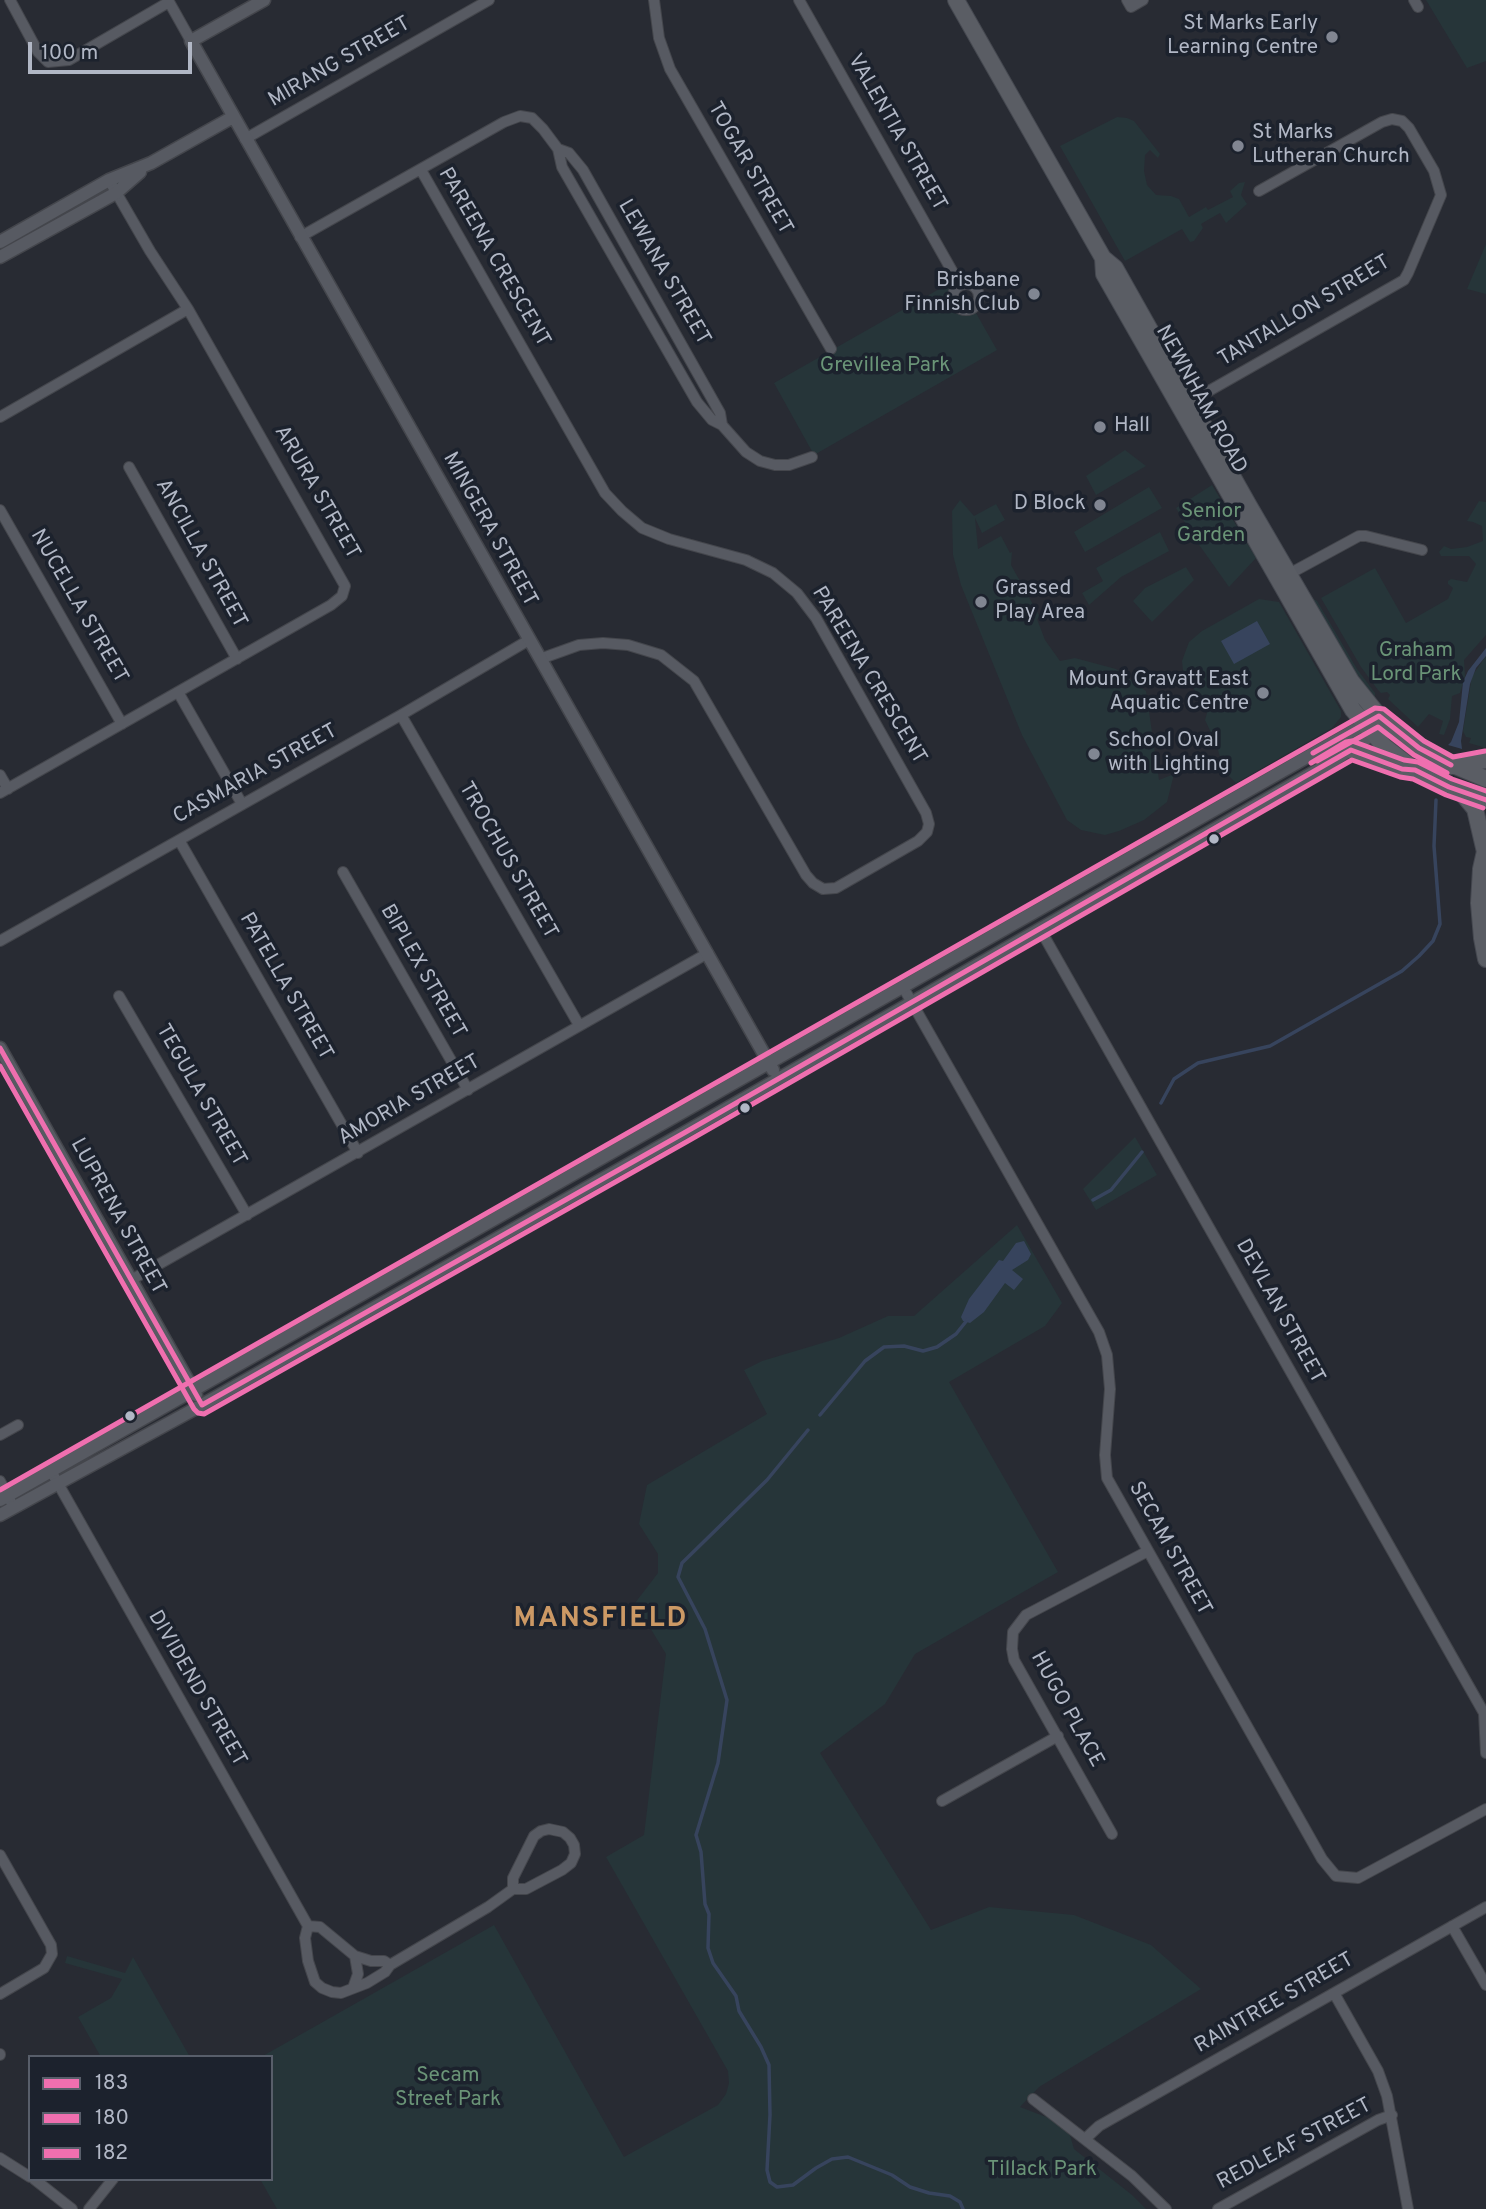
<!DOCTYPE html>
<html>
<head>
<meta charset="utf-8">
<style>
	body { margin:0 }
	#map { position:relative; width:1486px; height:2209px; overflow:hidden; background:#282b33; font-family:Overpass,sans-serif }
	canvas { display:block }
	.legend { position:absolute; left:28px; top:2055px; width:245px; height:126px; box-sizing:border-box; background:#1c222d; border:2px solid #585e6a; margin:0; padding:9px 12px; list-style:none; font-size:21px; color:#b1b7c5 }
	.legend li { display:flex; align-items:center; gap:14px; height:35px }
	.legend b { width:35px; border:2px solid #585e6a }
	.scale { position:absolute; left:28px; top:42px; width:164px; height:32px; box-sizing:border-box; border:4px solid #b1b7c5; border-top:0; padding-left:9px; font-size:21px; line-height:24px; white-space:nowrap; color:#b1b7c5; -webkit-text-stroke:5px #1c222d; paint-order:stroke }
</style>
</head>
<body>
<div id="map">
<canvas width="1486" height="2209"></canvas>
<ul class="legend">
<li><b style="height:9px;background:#ef6faf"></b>183</li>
<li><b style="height:9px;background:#ef6faf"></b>180</li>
<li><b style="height:9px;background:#ef6faf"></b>182</li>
</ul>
<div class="scale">100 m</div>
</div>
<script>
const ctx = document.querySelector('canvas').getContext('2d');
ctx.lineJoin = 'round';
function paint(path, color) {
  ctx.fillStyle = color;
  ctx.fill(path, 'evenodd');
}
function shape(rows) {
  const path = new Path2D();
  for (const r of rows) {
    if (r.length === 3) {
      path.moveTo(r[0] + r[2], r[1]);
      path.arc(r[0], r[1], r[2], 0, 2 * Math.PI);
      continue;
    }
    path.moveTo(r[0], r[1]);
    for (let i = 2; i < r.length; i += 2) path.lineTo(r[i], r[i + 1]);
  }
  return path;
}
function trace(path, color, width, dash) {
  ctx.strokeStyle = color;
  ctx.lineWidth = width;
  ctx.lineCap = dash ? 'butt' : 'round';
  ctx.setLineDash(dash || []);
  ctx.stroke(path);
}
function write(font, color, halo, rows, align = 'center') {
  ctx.font = font + ' Overpass,sans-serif';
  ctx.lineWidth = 7;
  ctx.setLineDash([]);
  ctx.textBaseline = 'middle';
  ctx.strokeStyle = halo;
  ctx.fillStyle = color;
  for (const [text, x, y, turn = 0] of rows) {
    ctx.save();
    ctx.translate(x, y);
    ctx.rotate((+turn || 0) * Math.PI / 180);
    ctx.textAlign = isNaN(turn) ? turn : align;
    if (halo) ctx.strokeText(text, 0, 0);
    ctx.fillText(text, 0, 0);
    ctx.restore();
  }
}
const green = shape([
	[1426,0,1486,0,1486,61,1467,68],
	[1117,117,1127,118,1134,121,1160,154,1158,158,1150,150,1145,155,1144,171,1147,185,1156,195,1171,196,1179,199,1189,217,1206,207,1208,210,1233,197,1230,191,1239,183,1245,182,1241,195,1247,204,1226,223,1220,213,1206,221,1201,224,1203,228,1194,241,1190,242,1182,229,1125,261,1060,146],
	[1486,244,1486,294,1467,289],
	[948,284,950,287,947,297,949,306,961,315,976,313,997,350,814,455,774,383],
	[1125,450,1146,466,1096,495,1086,476],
	[1212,485,1256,558,1229,587,1195,539,1176,508],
	[1149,487,1162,508,1085,552,1074,532],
	[960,500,974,516,996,504,1005,520,982,533,975,518,978,549,1001,536,1010,553,1012,552,1011,565,1040,617,1037,619,1045,640,1060,661,1075,658,1116,669,1146,691,1159,780,1174,774,1167,802,1144,820,1119,831,1105,835,1081,830,1067,820,1022,735,961,585,953,555,952,511],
	[1479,501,1486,502,1486,635,1464,660,1465,676,1460,693,1452,696,1450,719,1444,735,1439,734,1443,721,1429,714,1418,727,1388,699,1390,695,1387,692,1381,693,1378,690,1361,667,1321,598,1375,568,1406,623,1448,599,1453,588,1448,584,1448,581,1451,579,1467,582,1476,564,1469,556,1441,556,1439,552,1444,546,1451,549,1467,547,1483,541,1482,526,1473,522,1467,521],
	[1160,532,1169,551,1121,577,1089,605,1082,593,1103,581,1096,568],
	[1186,567,1194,580,1152,622,1133,601,1145,588],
	[1312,598,1317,601,1357,669,1375,693,1375,698,1360,679],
	[1259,599,1279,602,1341,711,1341,717,1332,728,1236,783,1225,772,1215,741,1205,720,1207,713,1193,687,1184,680,1182,661,1189,642,1202,631],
	[1486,656,1486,748,1469,743,1471,738,1466,737,1463,731,1472,676],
	[1135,1137,1157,1175,1096,1210,1083,1189],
	[1017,1225,1062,1303,1045,1326,949,1382,1058,1572,915,1654,885,1704,820,1753,931,1930,989,1907,1074,1915,1151,1945,1201,1989,1039,2087,1020,2107,1067,2125,1074,2149,1132,2195,1146,2209,277,2209,260,2179,271,2179,271,2057,261,2057,494,1925,624,2157,718,2105,726,2094,729,2083,728,2071,606,1857,644,1835,666,1654,635,1603,658,1573,658,1554,639,1524,647,1485,767,1414,744,1370,762,1361,839,1338,888,1316,914,1316],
	[67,1956,125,1973,133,1957,190,2057,101,2057,78,2017,111,1998,122,1979,65,1963]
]);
const water = shape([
	[1257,621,1270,644,1234,664,1221,641],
	[1486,648,1486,656,1476,668,1470,684,1461,741,1462,749,1448,745,1451,742,1459,722,1463,682,1468,671],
	[1024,1241,1031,1254,1028,1260,1012,1270,1023,1279,1014,1290,1005,1283,984,1312,970,1323,963,1321,961,1317,969,1299,999,1260,1003,1261,1016,1243]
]);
const stream = shape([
	[1161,1103,1174,1079,1198,1063,1270,1046,1402,971,1419,956,1433,941,1440,924,1434,846,1436,800],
	[1093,1200,1111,1190,1142,1152],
	[820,1415,865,1361,884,1347,904,1346,923,1351,937,1347,956,1334,968,1319],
	[808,1430,767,1480,682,1563,678,1577,705,1629,727,1700,718,1763,696,1835,701,1852,705,1904,709,1914,708,1948,713,1963,736,1996,739,2011,761,2047,769,2065,770,2115,767,2170,770,2182,777,2187,793,2185,816,2168,832,2159,848,2157,892,2175,910,2187,929,2193,950,2196,960,2202,963,2209]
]);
const minor = shape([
	[10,0,38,52,48,62,69,60,169,2],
	[168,0,191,41],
	[654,0,659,38,670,69,831,349],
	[799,0,960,285],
	[1127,0,1131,7,1143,0],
	[1414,0,1418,7],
	[245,139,489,0],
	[558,149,569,153,583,170,720,413,722,425],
	[421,170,605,493,622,511,642,528,669,539,746,560,773,573,797,593,816,618,926,813,929,824,927,832,918,841,836,888,823,889,813,883,806,875,694,681,661,655,628,645,603,643,579,645,540,659],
	[300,237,504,122,520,116,532,118,543,129,558,149,562,167,697,402,712,420,722,425,746,452,760,461,775,465,789,465,812,457],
	[966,297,13],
	[1186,404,1404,280,1408,273,1441,195,1434,171,1409,128,1402,121,1392,119,1382,122,1259,191],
	[0,417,188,309],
	[129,467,237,659],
	[0,510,122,724],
	[1289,574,1359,536,1366,536,1422,550],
	[178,692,242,804],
	[401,715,579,1025],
	[0,775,8,789],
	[0,793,331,605,342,596,345,586,188,309,150,251,109,180],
	[179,840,358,1153],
	[343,872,468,1090],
	[1040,929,1484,1713,1486,1753],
	[0,941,401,715,529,640],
	[903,987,1099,1332,1107,1355,1110,1389,1105,1455,1107,1478,1322,1859,1336,1876,1358,1878,1486,1809],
	[119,996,247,1215],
	[131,1280,708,953],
	[0,1435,18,1425],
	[51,1471,308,1926,305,1938,308,1961,315,1982,322,1988,332,1992,341,1993,367,1983,385,1972,390,1965,488,1907,513,1889,526,1889,562,1870,571,1863,575,1854,574,1845,570,1838,563,1832,549,1829,541,1831,534,1836,513,1878,513,1889],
	[0,1481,11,1502],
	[942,1801,1058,1736],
	[1112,1834,1014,1660,1012,1649,1013,1632,1026,1615,1148,1551],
	[0,1855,51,1945,52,1954,44,1968,0,1994],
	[308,1926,320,1927,355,1956,371,1961,384,1961,390,1965],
	[1452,1926,1486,1985],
	[353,1988,358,1974,355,1956],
	[1334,1993,1378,2071,1387,2096,1408,2209],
	[0,2054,0,2055],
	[1033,2099,1132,2176,1166,2209],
	[1085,2139,1099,2126,1486,1907],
	[0,2158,30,2177],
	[34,2179,72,2209],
	[89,2209,113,2179],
	[1218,2209,1378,2120,1392,2115]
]);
const tertiary = shape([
	[264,0,191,41,773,1070],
	[0,242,109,180,151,163,233,117],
	[0,257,116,193,140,172],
	[0,1048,196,1395],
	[0,1500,1372,720],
	[0,1515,202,1405,684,1133,1332,762,1387,724]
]);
const primary = shape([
	[956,0,1103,258,1115,268,1249,506,1351,681,1379,716,1399,733,1434,757,1486,779],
	[1103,258,1104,274,1353,710,1384,746,1415,770,1449,787,1486,800],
	[1351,750,1409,770],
	[1451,766,1486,760],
	[1461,792,1475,809,1485,852],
	[1486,847,1481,869,1479,903,1482,938,1486,959]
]);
const bus1 = shape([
	[1313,753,1379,716,1419,748,1451,765],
	[0,1048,202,1405,684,1133,1351,750,1402,769,1415,770,1449,787,1486,800]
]);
const bus2 = shape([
	[1317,761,1378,727,1414,755,1447,773],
	[0,1066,194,1409,198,1413,204,1414,688,1141,1352,760,1400,777,1413,779,1446,795,1483,808]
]);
const bus3 = shape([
	[1311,763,1346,742,1352,741,1404,760,1418,762,1452,779,1486,791],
	[0,1490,1375,708,1384,709,1424,741,1453,757,1485,751]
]);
const markers = [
	[1332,37,7,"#818692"],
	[1238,146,7,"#818692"],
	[1034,294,7,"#818692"],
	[1100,427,7,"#818692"],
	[1100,505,7,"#818692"],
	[981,602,7,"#818692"],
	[1263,693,7,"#818692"],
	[1094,754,7,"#818692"],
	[1214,839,6,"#b1b7c5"],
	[745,1108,6,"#b1b7c5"],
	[130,1416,6,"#b1b7c5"]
];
const poiNames = [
	["St Marks Early",1318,25],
	["Learning Centre",1318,49],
	["St Marks",1252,134,"left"],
	["Lutheran Church",1252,158,"left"],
	["Brisbane",1020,282],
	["Finnish Club",1020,306],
	["Hall",1114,427,"left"],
	["D Block",1086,505],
	["Grassed",995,590,"left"],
	["Play Area",995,614,"left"],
	["Mount Gravatt East",1249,681],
	["Aquatic Centre",1249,705],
	["School Oval",1108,742,"left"],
	["with Lighting",1108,766,"left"]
];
const streetNames = [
	["MIRANG STREET",340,63,-30],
	["VALENTIA STREET",896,133,60],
	["TOGAR STREET",749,169,60],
	["PAREENA CRESCENT",493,258,60],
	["LEWANA STREET",663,273,60],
	["TANTALLON STREET",1305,312,-31],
	["NEWNHAM ROAD",1200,400,61],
	["ARURA STREET",316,493,60],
	["MINGERA STREET",489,530,61],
	["ANCILLA STREET",200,554,61],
	["NUCELLA STREET",78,607,60],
	["PAREENA CRESCENT",868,676,59],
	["CASMARIA STREET",256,775,-29],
	["TROCHUS STREET",507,861,60],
	["BIPLEX STREET",422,972,60],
	["PATELLA STREET",285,987,60],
	["TEGULA STREET",200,1096,60],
	["AMORIA STREET",410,1101,-30],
	["LUPRENA STREET",117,1217,61],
	["DEVLAN STREET",1279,1312,61],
	["SECAM STREET",1169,1549,61],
	["DIVIDEND STREET",196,1689,60],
	["HUGO PLACE",1066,1710,61],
	["RAINTREE STREET",1275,2004,-30],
	["REDLEAF STREET",1295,2145,-28]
];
const parkNames = [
	["Grevillea Park",885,367],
	["Senior",1211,513],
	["Garden",1211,537],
	["Graham",1416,652],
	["Lord Park",1416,676],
	["Secam",448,2077],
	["Street Park",448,2101],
	["Tillack Park",1042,2171]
];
const districtNames = [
	["MANSFIELD",601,1620]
];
paint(green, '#263539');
paint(water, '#37445d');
trace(stream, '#37445d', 3.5);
trace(minor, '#44464c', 12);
trace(tertiary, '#44464c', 15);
trace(primary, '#454850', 18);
trace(minor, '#575a62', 10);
trace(tertiary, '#575a62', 12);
trace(primary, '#5a5d64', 16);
trace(bus1, '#ef6faf', 5);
trace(bus2, '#ef6faf', 5);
trace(bus3, '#ef6faf', 5);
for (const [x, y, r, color] of markers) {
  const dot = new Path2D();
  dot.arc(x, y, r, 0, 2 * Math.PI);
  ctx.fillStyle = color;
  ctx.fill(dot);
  trace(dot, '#1c222d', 2.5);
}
write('21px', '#b1b7c5', '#1c222d', poiNames, 'right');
write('21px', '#b1b7c5', '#1c222d', streetNames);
write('21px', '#6a9477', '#1c222d', parkNames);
ctx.letterSpacing = '2px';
write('bold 28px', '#cc9965', '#1c222d', districtNames);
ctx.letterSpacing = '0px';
</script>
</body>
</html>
